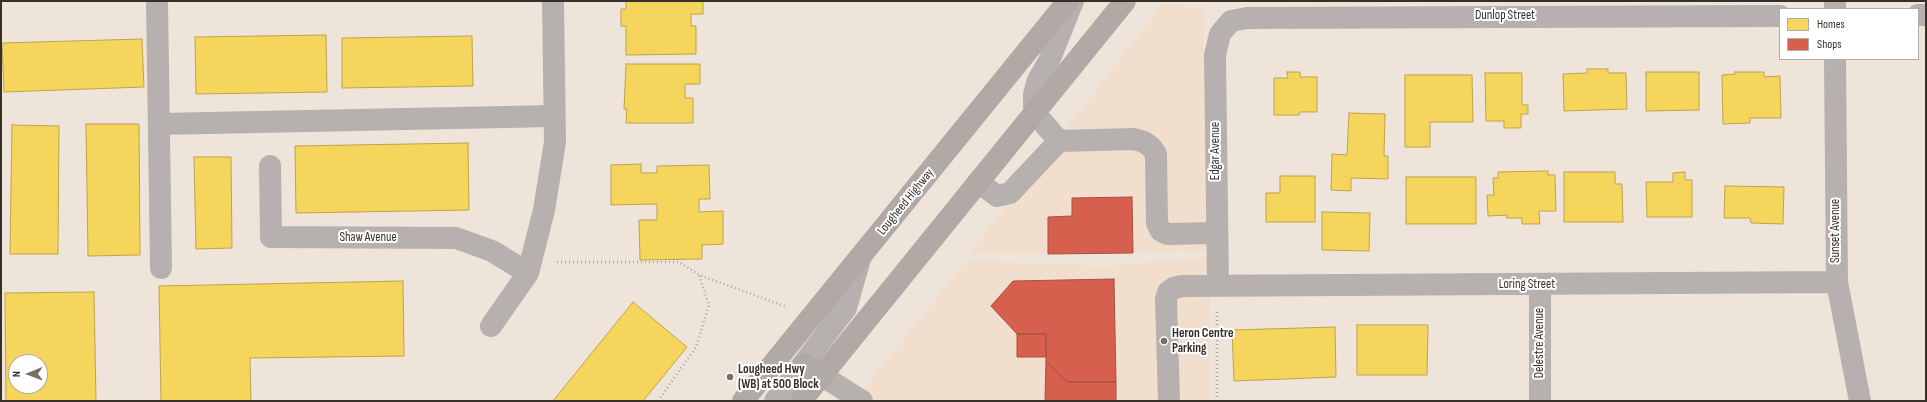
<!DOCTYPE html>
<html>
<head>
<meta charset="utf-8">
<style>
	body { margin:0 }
	#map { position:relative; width:1927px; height:402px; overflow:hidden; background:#efe4d9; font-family:"Sofia Sans Condensed",sans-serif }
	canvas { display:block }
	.frame { position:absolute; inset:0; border:2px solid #372f28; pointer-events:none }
	.legend { position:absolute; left:1779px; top:8px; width:140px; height:52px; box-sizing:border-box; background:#fff; border:1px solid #afaca9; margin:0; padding:5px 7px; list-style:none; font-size:12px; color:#372f28 }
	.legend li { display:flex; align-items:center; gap:8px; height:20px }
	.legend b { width:20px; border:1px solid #afaca9 }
	.north { position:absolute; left:8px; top:354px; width:40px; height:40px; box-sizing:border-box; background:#fff; border:1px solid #afaca9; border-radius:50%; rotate:269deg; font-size:11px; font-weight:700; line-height:16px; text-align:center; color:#372f28 }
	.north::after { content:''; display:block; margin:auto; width:14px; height:18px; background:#776e66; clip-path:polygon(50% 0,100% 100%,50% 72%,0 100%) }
</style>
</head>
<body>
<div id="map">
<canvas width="1927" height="402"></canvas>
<div class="frame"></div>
<ul class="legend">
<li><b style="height:11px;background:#f6d55c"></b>Homes</li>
<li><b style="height:11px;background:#d6604d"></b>Shops</li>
</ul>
<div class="north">N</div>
</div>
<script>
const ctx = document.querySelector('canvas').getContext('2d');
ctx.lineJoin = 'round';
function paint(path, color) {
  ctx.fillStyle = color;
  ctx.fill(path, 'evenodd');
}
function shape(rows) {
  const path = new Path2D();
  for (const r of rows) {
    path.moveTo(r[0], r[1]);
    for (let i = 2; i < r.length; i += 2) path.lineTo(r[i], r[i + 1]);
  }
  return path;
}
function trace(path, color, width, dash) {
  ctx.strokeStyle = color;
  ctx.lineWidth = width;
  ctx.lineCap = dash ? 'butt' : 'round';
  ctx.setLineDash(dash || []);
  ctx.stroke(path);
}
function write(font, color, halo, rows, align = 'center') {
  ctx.font = font + ' "Sofia Sans Condensed",sans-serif';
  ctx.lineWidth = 4;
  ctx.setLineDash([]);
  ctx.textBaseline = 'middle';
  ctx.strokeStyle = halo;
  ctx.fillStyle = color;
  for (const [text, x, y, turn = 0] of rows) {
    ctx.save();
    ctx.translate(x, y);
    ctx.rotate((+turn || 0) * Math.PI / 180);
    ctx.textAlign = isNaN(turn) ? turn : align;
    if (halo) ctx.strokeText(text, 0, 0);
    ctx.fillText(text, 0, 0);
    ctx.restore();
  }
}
const built = shape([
	[1163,4,1204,7,1206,251,970,254],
	[1210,257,1209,401,854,401,967,261,1105,266]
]);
const homes = shape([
	[626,1,703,1,703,14,691,14,691,26,696,26,696,54,626,55,626,26,621,26,621,9,626,9,626,1],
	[326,35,327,92,196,94,195,37,326,35],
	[472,36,473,86,342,88,342,38,472,36],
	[142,39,144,87,4,92,2,43,142,39],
	[626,64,700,64,700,84,685,84,685,98,693,98,693,123,626,123,627,109,624,109,626,64],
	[1587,69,1608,69,1608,73,1626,73,1627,109,1564,111,1563,74,1587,73,1587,69],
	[1287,72,1300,72,1300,77,1317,77,1317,112,1300,112,1299,115,1274,115,1274,78,1288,78,1287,72],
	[1646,72,1699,72,1699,110,1646,111,1646,72],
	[1735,72,1764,72,1764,77,1780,76,1781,118,1750,118,1750,123,1723,124,1722,75,1735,74,1735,72],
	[1485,73,1522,73,1522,105,1528,105,1528,114,1521,114,1521,128,1504,128,1504,121,1486,121,1485,73],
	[1405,75,1472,75,1473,122,1430,122,1430,147,1405,147,1405,75],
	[1349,113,1385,114,1384,156,1388,156,1388,179,1351,178,1351,191,1331,190,1332,154,1347,155,1349,113],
	[86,124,139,124,140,255,88,256,86,124],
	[12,125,59,126,58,254,10,254,12,125],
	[468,143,469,210,296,213,295,146,468,143],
	[194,157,231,157,232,248,196,249,194,157],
	[641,164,641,173,657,173,657,166,709,165,710,199,699,199,699,212,723,211,723,244,702,245,702,259,640,260,639,220,657,220,657,204,611,205,611,165,641,164],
	[1548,171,1548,175,1555,175,1556,211,1539,211,1540,224,1522,224,1522,218,1506,218,1508,215,1488,216,1487,195,1494,195,1493,178,1498,178,1498,172,1548,171],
	[1564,172,1615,172,1615,184,1622,184,1623,222,1564,222,1564,172],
	[1685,172,1685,180,1692,180,1692,217,1647,217,1646,182,1673,182,1673,173,1685,172],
	[1280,176,1315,176,1315,222,1266,222,1266,193,1280,193,1280,176],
	[1406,177,1476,177,1476,224,1406,224,1406,177],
	[1725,186,1784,187,1783,224,1751,223,1750,218,1724,218,1725,186],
	[1322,212,1370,213,1369,251,1322,250,1322,212],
	[403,281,404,356,250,358,251,401,161,401,159,286,403,281],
	[94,292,96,401,6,401,5,293,94,292],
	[16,362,40,362,40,386,16,386,16,362],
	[633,302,687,347,643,401,553,401,633,302],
	[1357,325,1428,325,1427,375,1357,375,1357,325],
	[1335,327,1336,377,1234,381,1232,330,1335,327]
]);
const shops = shape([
	[1132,197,1133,253,1048,254,1048,217,1072,216,1072,198,1132,197],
	[1114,279,1116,382,1067,382,1046,361,1046,334,1017,334,991,306,1013,281,1114,279],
	[1017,334,1046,334,1046,357,1017,357,1017,334],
	[1046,361,1067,382,1116,382,1116,401,1045,401,1046,361]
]);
const path = shape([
	[557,262,679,262,699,275,787,307],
	[658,401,696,347,709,305,699,275],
	[1217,401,1217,310]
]);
const minor = shape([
	[157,1,161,268],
	[1073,1,1049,61,1038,80,1034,94,1034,112,1059,141,1134,139,1144,142,1151,147,1156,154,1157,223,1161,231,1167,234,1216,233],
	[1835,1,1835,9],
	[1918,15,1926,15],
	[1835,59,1837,282,1860,401],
	[159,124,554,116],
	[270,166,271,237,456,238,492,251,528,273],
	[978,182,997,196,1010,193,1059,141],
	[1218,285,1215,55,1220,34,1231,21,1247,18,1780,16],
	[1540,285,1540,401],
	[491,326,528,273,544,210,555,142,553,1],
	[821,375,862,401],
	[775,401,846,308,860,259],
	[1169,401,1166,299,1168,292,1174,288,1182,286,1837,282]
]);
const major = shape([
	[805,364,821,375],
	[743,401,1068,1],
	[801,401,1125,1]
]);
const markers = [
	[1164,341,4,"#776e66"],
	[730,377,4,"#776e66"]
];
const streetNames = [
	["Dunlop Street",1505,16],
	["Edgar Avenue",1216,151,-90],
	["Lougheed Highway",906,202,-51],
	["Sunset Avenue",1836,231,-90],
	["Shaw Avenue",368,238],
	["Loring Street",1527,285],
	["Delestre Avenue",1540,343,-90]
];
const poiNames = [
	["Heron Centre",1172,334],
	["Parking",1172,349],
	["Lougheed Hwy",738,370],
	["(WB) at 500 Block",738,385]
];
paint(built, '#f1decc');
paint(homes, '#f6d55c');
trace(homes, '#bda34c', 1);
paint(shops, '#d6604d');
trace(shops, '#a65142', 1);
trace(path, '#aba6a2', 2.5, [1, 3]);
trace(minor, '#b6b1ae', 22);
trace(major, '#b0a9a5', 22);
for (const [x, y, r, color] of markers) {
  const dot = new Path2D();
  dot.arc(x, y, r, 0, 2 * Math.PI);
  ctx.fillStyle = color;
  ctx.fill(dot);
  trace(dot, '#fff', 1.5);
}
write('13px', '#372f28', '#fff', streetNames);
write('bold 13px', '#372f28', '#fff', poiNames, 'left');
</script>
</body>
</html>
